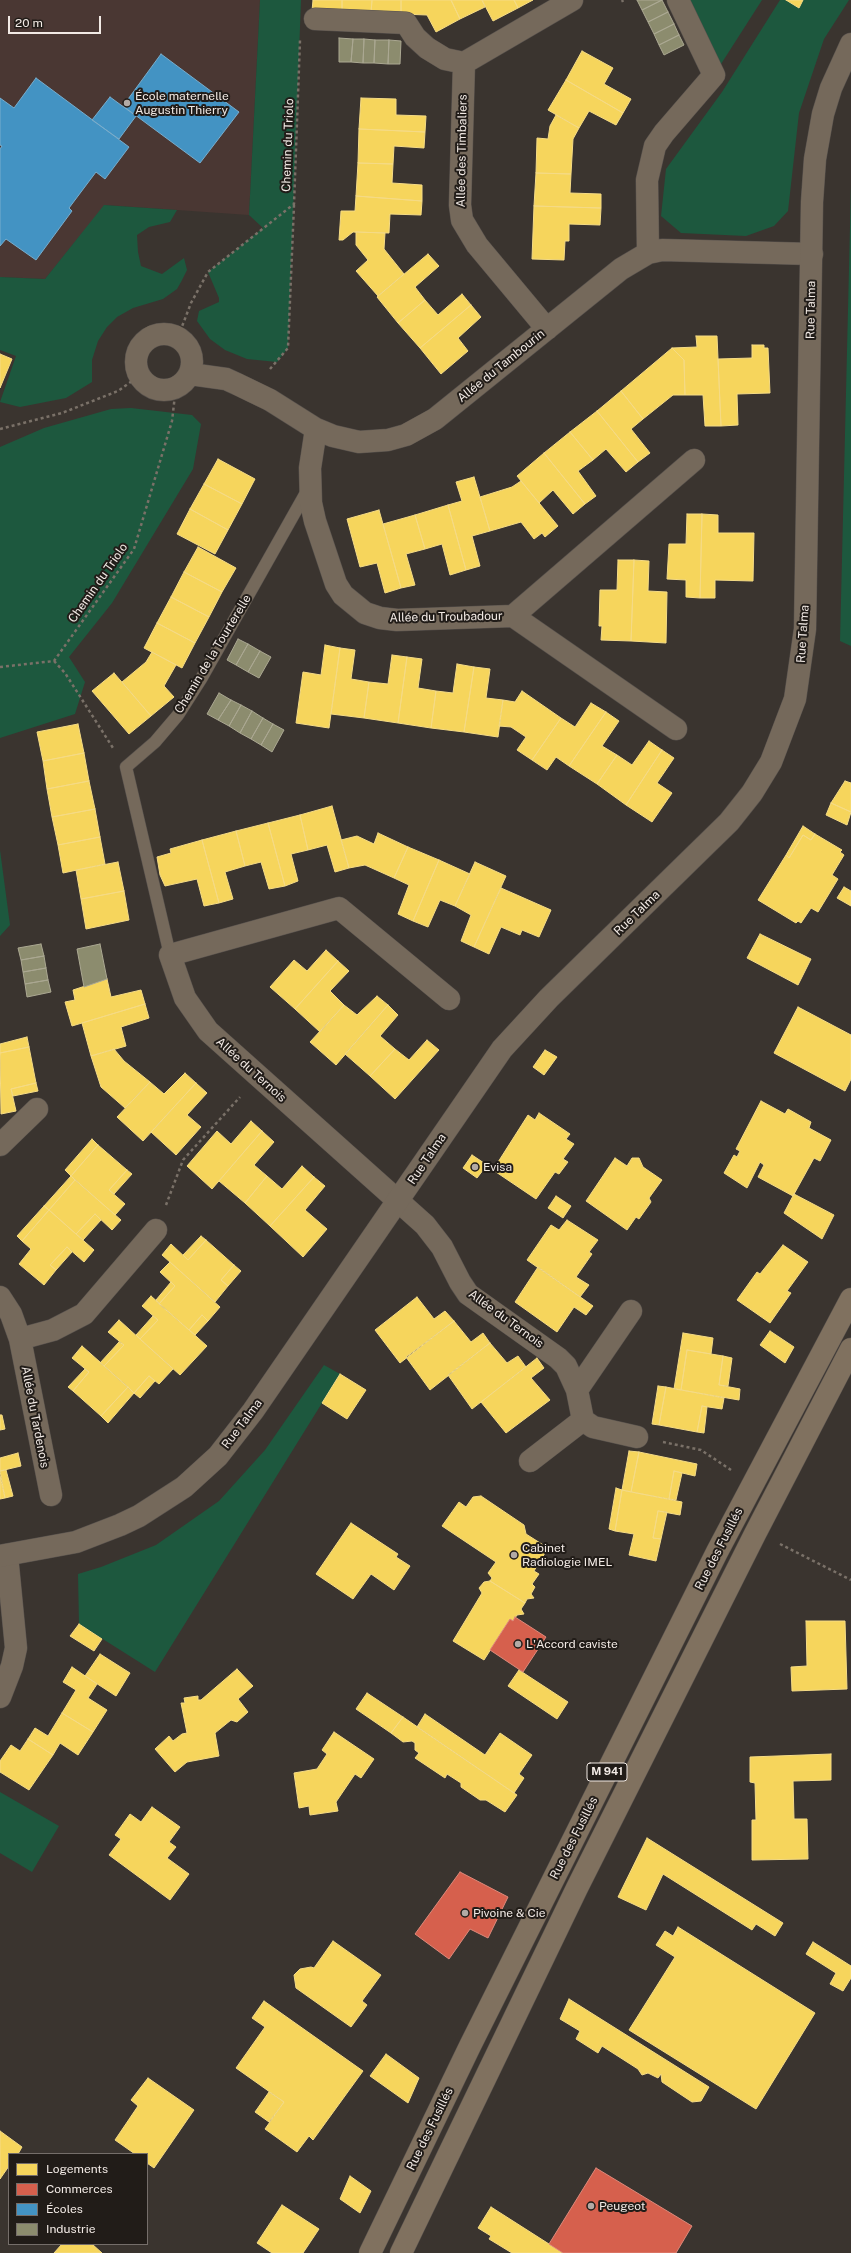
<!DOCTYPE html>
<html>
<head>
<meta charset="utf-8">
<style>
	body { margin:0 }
	#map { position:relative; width:851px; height:2253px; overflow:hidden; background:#3a342f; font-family:"Public Sans",sans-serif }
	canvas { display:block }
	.legend { position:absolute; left:8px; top:2153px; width:140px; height:92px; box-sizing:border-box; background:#211c18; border:1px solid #756e6a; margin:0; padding:5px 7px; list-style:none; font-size:12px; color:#f2eae5 }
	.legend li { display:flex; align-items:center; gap:8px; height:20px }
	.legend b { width:20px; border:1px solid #756e6a }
	.scale { position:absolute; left:8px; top:16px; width:93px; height:18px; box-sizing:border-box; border:2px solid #f2eae5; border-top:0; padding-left:5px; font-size:12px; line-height:14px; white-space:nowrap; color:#f2eae5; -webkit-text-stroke:3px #211c18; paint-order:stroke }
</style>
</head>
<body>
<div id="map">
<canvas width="851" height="2253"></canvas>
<ul class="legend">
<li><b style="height:11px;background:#f6d55c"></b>Logements</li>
<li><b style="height:11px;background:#d6604d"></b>Commerces</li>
<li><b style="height:11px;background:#4393c3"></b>Écoles</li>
<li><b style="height:11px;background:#8c8c6e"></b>Industrie</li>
</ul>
<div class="scale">20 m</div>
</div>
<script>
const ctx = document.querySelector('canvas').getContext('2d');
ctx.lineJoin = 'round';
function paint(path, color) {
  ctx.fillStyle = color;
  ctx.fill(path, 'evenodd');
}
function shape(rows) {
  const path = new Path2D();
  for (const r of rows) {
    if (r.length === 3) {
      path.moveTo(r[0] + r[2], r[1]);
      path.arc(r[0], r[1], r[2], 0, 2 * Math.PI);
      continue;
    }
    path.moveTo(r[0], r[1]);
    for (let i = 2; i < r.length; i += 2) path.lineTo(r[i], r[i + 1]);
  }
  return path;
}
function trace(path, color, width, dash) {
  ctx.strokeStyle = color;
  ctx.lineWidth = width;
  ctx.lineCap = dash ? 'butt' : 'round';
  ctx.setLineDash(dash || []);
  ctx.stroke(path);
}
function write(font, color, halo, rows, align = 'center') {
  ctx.font = font + ' "Public Sans",sans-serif';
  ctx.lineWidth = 4;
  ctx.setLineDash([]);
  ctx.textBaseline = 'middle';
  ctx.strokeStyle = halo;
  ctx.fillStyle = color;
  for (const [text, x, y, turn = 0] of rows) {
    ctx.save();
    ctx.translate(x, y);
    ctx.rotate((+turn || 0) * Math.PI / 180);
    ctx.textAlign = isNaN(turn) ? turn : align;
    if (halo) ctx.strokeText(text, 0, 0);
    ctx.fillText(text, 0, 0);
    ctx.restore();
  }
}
const education = shape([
	[0,0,260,0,249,215,105,205,45,279,0,277]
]);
const green = shape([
	[260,0,301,0,288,348,277,362,247,359,225,350,210,339,197,321,199,311,219,302,219,298,208,272,263,228,249,215],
	[678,0,762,0,714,75],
	[780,0,786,0,799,8,803,0,849,0,824,39,799,113,788,211,774,226,746,236,681,233,661,216,666,169,722,92],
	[851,185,851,646,840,641],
	[104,205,177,210,170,222,149,227,137,235,138,252,141,266,162,274,184,258,187,270,181,282,177,289,163,299,133,308,117,317,107,327,98,341,92,360,92,382,66,398,20,407,0,402,16,356,0,350,0,277,45,279],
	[131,408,192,415,201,424,193,469,112,603,69,657,85,682,75,714,0,738,0,447,44,428,111,409],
	[0,850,10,925,0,936],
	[324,1365,340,1374,155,1672,79,1624,78,1574,101,1567,156,1545,219,1501,265,1450],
	[0,1792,59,1826,32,1872,0,1853]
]);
const homes = shape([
	[313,0,342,0,342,12,312,11,313,0],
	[342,0,372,0,371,13,342,12,342,0],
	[372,0,401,0,401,14,371,13,372,0],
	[401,0,451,0,460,19,436,32,427,15,401,14,401,0],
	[451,0,482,0,485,7,460,19,451,0],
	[482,0,514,0,518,8,493,21,482,0],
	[514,0,533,0,518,8,514,0],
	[786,0,803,0,799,8,786,0],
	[582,51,613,68,604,84,631,99,623,113,566,80,582,51],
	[566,80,623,113,616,125,589,111,579,128,548,110,566,80],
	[361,98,396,99,396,115,426,116,425,132,359,129,361,98],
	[556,115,579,128,573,139,571,174,536,173,537,138,548,139,550,126,556,115],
	[359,129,425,132,424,148,394,146,393,164,358,163,359,129],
	[358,163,393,164,392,183,422,185,422,201,356,196,358,163],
	[536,173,571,174,570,193,601,194,601,208,534,206,536,173],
	[356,196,422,201,421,215,390,214,389,233,353,232,343,240,339,240,341,211,355,211,356,196],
	[534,206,601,208,600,225,569,224,569,241,565,241,564,260,532,259,534,206],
	[356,232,385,233,384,249,404,274,378,296,356,271,368,260,356,245,356,232],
	[428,254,439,266,415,287,425,300,398,323,377,297,428,254],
	[462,294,471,305,420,348,398,323,425,300,438,315,462,294],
	[471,305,481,317,458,338,468,351,441,374,420,348,471,305],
	[696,336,717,336,721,426,705,426,703,395,685,395,684,360,672,348,697,347,696,336],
	[752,345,764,345,764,348,768,348,770,393,737,394,738,425,721,426,718,359,752,358,752,345],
	[672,348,684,360,685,395,673,395,643,419,621,391,672,348],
	[0,354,12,359,0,388,0,354],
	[621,391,643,419,631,429,650,453,638,462,597,411,621,391],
	[597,411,638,462,626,472,606,449,593,460,570,432,597,411],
	[570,432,593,460,578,471,596,496,585,504,544,453,570,432],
	[544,453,585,504,573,514,553,490,539,503,517,476,544,453],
	[218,459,255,479,242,504,204,484,218,459],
	[474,477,490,531,472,536,480,566,466,570,448,505,462,501,456,482,474,477],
	[521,481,558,526,545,537,542,533,534,539,521,522,490,531,480,497,512,487,521,481],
	[204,484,242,504,228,530,190,509,204,484],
	[448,505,466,570,450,575,442,544,425,549,415,515,448,505],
	[190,509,228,530,215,554,177,534,190,509],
	[379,510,401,588,385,593,377,563,360,567,347,519,379,510],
	[687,514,702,514,700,598,686,597,686,580,667,579,669,544,686,544,687,514],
	[702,514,718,515,718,533,754,533,753,581,715,580,715,598,700,598,702,514],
	[415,515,425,549,406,554,415,585,401,588,383,524,415,515],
	[198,547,236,568,222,592,184,572,198,547],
	[618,560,634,560,631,641,601,640,602,626,599,626,600,590,617,590,618,560],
	[634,560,649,561,648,591,667,592,666,643,631,641,634,560],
	[184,572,222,592,209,617,171,597,184,572],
	[171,597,209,617,195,643,157,623,171,597],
	[157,623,195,643,182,668,144,648,157,623],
	[325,645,340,648,329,728,296,723,303,672,321,675,325,645],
	[340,648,355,650,351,679,369,682,364,718,331,714,340,648],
	[152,652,176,665,164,686,174,697,151,716,122,682,146,662,152,652],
	[392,655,407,657,398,723,364,718,369,682,388,684,392,655],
	[407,657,422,659,418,688,436,691,431,728,398,723,407,657],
	[457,664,474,667,464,732,431,728,436,691,453,693,457,664],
	[474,667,490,669,486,698,503,700,498,737,464,732,474,667],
	[114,673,151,716,129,734,92,691,114,673],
	[522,691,561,718,532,760,517,750,526,737,511,727,499,726,503,700,515,702,522,691],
	[591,703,606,712,569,766,556,757,547,770,532,760,561,718,575,727,591,703],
	[606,712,619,721,602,746,617,755,597,784,569,766,606,712],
	[78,724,84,753,43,761,37,732,78,724],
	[649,741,662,750,626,805,597,784,617,755,632,765,649,741],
	[662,750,674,758,657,783,672,793,652,822,626,805,662,750],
	[84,753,89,781,47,789,43,761,84,753],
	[89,781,95,809,52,817,47,789,89,781],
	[845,781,851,783,851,812,831,803,845,781],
	[831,803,851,812,847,825,826,815,831,803],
	[332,806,349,868,335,872,327,845,308,850,300,815,332,806],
	[95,809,100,837,58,845,52,817,95,809],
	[300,815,308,850,291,854,298,881,285,886,268,823,300,815],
	[268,823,285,886,269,889,261,862,245,866,236,831,268,823],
	[803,826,815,834,811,840,803,835,789,858,786,855,803,826],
	[236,831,245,866,225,872,233,899,219,903,202,840,236,831],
	[378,833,408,847,394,878,365,865,349,868,341,840,357,836,374,844,378,833],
	[815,834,842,850,840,852,844,855,832,875,838,879,818,912,811,908,801,923,798,921,796,923,758,900,786,855,789,858,803,835,811,840,815,834],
	[100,837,105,864,63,873,58,845,100,837],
	[202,840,219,903,204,906,197,879,165,886,160,875,157,857,171,853,170,849,202,840],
	[408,847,439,860,413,921,398,914,409,885,394,878,408,847],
	[439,860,470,874,455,906,440,900,428,927,413,921,439,860],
	[118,862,124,891,81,899,76,870,118,862],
	[475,862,506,876,474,947,461,941,471,915,455,906,475,862],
	[844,887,851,891,851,906,837,898,844,887],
	[501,888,551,910,539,937,522,930,520,935,501,927,489,954,474,947,501,888],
	[124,891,129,920,86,929,81,899,124,891],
	[760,934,811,959,798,985,747,958,760,934],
	[326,950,338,961,295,1009,270,987,294,960,307,971,326,950],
	[338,961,349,971,330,991,344,1005,320,1032,295,1009,338,961],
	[107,979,111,997,141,990,145,1004,72,1026,65,1002,75,1000,73,990,107,979],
	[377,996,388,1005,336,1065,310,1042,344,1005,357,1015,377,996],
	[145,1004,149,1018,121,1027,126,1046,91,1056,82,1023,145,1004],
	[388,1005,398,1015,380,1036,395,1049,370,1076,345,1054,388,1005],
	[798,1007,851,1035,851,1079,845,1091,774,1053,798,1007],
	[27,1037,29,1047,0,1053,0,1044,27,1037],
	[427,1040,439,1050,395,1099,370,1076,395,1049,409,1060,427,1040],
	[29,1047,36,1083,11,1089,16,1111,1,1114,0,1053,29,1047],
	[114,1049,124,1061,150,1082,125,1108,101,1087,91,1056,114,1049],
	[545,1050,557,1057,544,1075,533,1067,545,1050],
	[185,1073,196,1083,143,1141,117,1117,150,1082,164,1094,185,1073],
	[36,1083,38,1091,13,1096,11,1089,36,1083],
	[196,1083,207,1093,187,1115,201,1127,176,1155,151,1132,196,1083],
	[761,1101,785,1114,788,1109,811,1122,809,1128,831,1140,820,1161,814,1158,793,1196,758,1177,764,1165,760,1162,747,1188,724,1173,734,1155,737,1157,740,1151,736,1149,761,1101],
	[539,1113,570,1134,566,1139,574,1144,563,1159,568,1162,559,1174,555,1172,536,1199,493,1170,528,1115,535,1120,539,1113],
	[251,1121,262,1131,212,1189,187,1166,217,1131,231,1144,251,1121],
	[262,1131,274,1142,254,1165,267,1176,245,1203,219,1181,262,1131],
	[92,1139,98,1145,71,1176,65,1170,92,1139],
	[98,1145,127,1170,109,1190,125,1204,115,1215,71,1176,98,1145],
	[472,1155,487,1165,477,1178,463,1168,472,1155],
	[615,1158,627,1166,632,1158,639,1158,643,1167,662,1180,649,1198,651,1202,639,1219,636,1217,627,1230,586,1201,615,1158],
	[302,1166,314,1177,270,1226,245,1203,267,1176,282,1189,302,1166],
	[127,1170,132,1174,114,1194,109,1190,127,1170],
	[71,1176,75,1180,49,1210,44,1206,71,1176],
	[314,1177,325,1186,305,1210,327,1229,303,1257,270,1226,314,1177],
	[75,1180,121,1220,112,1230,95,1214,76,1234,49,1210,75,1180],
	[794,1194,834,1215,822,1239,784,1213,794,1194],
	[556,1196,571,1206,563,1218,548,1208,556,1196],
	[44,1206,49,1210,22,1241,17,1236,44,1206],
	[49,1210,94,1250,84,1262,67,1247,50,1265,56,1270,44,1285,19,1264,31,1249,22,1241,49,1210],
	[95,1214,101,1220,83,1240,76,1234,95,1214],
	[567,1220,598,1240,589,1252,592,1254,576,1277,589,1285,580,1297,527,1260,551,1225,559,1230,567,1220],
	[201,1236,206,1240,188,1260,183,1255,201,1236],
	[206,1240,234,1265,221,1280,228,1286,215,1302,162,1255,171,1244,188,1260,206,1240],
	[783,1245,808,1262,787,1291,791,1293,770,1323,737,1300,757,1272,760,1274,783,1245],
	[67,1247,72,1252,56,1270,50,1265,67,1247],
	[170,1262,220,1307,208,1321,202,1315,189,1330,159,1304,175,1286,160,1272,170,1262],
	[234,1265,241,1271,228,1286,221,1280,234,1265],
	[538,1267,593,1306,586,1315,574,1307,557,1332,515,1302,538,1267],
	[171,1282,175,1286,159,1304,156,1300,171,1282],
	[151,1296,207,1346,180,1375,140,1339,158,1320,142,1306,151,1296],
	[417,1297,434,1319,445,1311,454,1321,400,1363,375,1330,417,1297],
	[202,1315,208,1321,195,1335,189,1330,202,1315],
	[153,1316,158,1320,140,1339,136,1335,153,1316],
	[119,1320,173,1369,159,1384,149,1376,134,1393,104,1366,124,1345,108,1332,119,1320],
	[454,1321,471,1342,483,1333,490,1343,430,1390,406,1357,454,1321],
	[770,1331,794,1347,785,1363,760,1345,770,1331],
	[683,1333,713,1338,711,1354,687,1350,681,1390,674,1389,683,1333],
	[119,1342,124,1345,104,1366,100,1363,119,1342],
	[490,1343,507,1363,518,1356,526,1367,472,1409,448,1375,490,1343],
	[82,1346,128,1387,101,1416,73,1391,89,1372,72,1358,82,1346],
	[687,1350,723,1356,719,1385,740,1389,739,1400,681,1390,687,1350],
	[723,1356,732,1358,728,1386,719,1385,723,1356],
	[537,1358,544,1368,531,1378,550,1400,506,1433,481,1402,537,1358],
	[85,1369,89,1372,73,1391,68,1387,85,1369],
	[340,1374,366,1390,347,1419,322,1403,340,1374],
	[149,1376,155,1381,140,1398,134,1393,149,1376],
	[658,1386,666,1387,659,1425,652,1424,658,1386],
	[128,1387,134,1393,108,1423,101,1416,128,1387],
	[666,1387,724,1398,722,1409,702,1406,697,1432,659,1425,666,1387],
	[702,1406,707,1407,704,1433,697,1432,702,1406],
	[0,1415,2,1415,5,1429,0,1430,0,1415],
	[629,1451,639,1452,631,1492,622,1490,629,1451],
	[639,1452,697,1464,695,1476,674,1471,669,1499,631,1492,639,1452],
	[18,1453,21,1466,0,1471,0,1458,18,1453],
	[6,1470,13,1496,5,1498,0,1471,6,1470],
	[674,1471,682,1473,676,1500,669,1499,674,1471],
	[0,1476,5,1498,0,1499,0,1476],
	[616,1488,622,1490,615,1531,609,1529,616,1488],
	[622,1490,682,1502,680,1515,658,1511,653,1538,661,1539,656,1561,629,1555,634,1534,615,1531,622,1490],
	[481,1496,524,1525,526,1534,548,1548,534,1571,539,1574,532,1584,535,1587,531,1594,534,1598,527,1599,525,1603,490,1581,492,1578,488,1573,496,1562,442,1526,459,1502,466,1507,473,1497,481,1496],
	[658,1511,667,1512,661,1539,653,1538,658,1511],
	[351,1523,398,1554,396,1557,410,1566,394,1590,371,1574,353,1599,316,1574,351,1523],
	[490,1581,525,1603,521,1609,524,1614,517,1615,513,1621,510,1619,484,1660,453,1641,482,1593,479,1588,484,1582,490,1581],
	[806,1621,845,1621,847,1689,792,1691,791,1667,807,1666,806,1621],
	[79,1624,102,1639,94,1651,70,1636,79,1624],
	[100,1654,130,1673,116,1696,85,1676,100,1654],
	[72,1667,97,1684,88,1698,107,1710,93,1732,62,1713,76,1690,63,1682,72,1667],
	[237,1669,253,1686,238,1699,248,1712,237,1722,231,1720,215,1733,219,1756,187,1762,175,1772,155,1749,169,1736,173,1741,182,1734,187,1733,181,1703,185,1703,184,1698,198,1696,198,1700,201,1700,237,1669],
	[519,1670,568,1702,557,1719,508,1686,519,1670],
	[367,1693,403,1717,391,1733,356,1709,367,1693],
	[62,1713,93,1732,78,1755,60,1743,53,1755,28,1739,35,1728,48,1736,62,1713],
	[425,1714,485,1755,500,1733,532,1755,519,1774,524,1778,514,1793,417,1727,425,1714],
	[403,1717,517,1795,505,1812,486,1800,480,1800,461,1787,461,1783,447,1774,445,1778,415,1758,419,1753,415,1750,415,1743,412,1741,403,1742,391,1733,403,1717],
	[334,1732,374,1759,361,1778,355,1774,336,1802,338,1811,310,1815,309,1806,299,1808,294,1773,317,1769,327,1754,322,1750,334,1732],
	[28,1739,53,1755,29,1790,0,1772,0,1761,11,1745,20,1751,28,1739],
	[831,1754,831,1780,793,1781,794,1819,807,1819,808,1859,752,1860,752,1820,756,1820,755,1783,750,1782,750,1757,831,1754],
	[152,1807,180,1827,169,1842,176,1847,167,1858,189,1874,170,1900,109,1855,121,1839,115,1835,130,1814,141,1822,152,1807],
	[647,1838,783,1923,775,1936,756,1924,752,1930,663,1874,646,1910,618,1897,647,1838],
	[678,1927,815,2013,756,2109,629,2030,675,1957,656,1945,665,1931,673,1936,678,1927],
	[333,1941,381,1975,362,2001,367,2005,351,2027,296,1988,294,1975,300,1969,311,1967,314,1968,333,1941],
	[813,1942,851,1966,851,1978,843,1991,830,1984,836,1973,806,1954,813,1942],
	[569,1999,709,2087,701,2101,692,2102,662,2082,661,2074,658,2078,648,2073,642,2075,638,2069,602,2046,598,2053,576,2039,580,2031,560,2019,569,1999],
	[264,2001,363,2071,313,2140,309,2136,297,2152,265,2129,284,2102,236,2068,265,2027,252,2018,264,2001],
	[386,2054,419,2078,408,2103,370,2076,386,2054],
	[148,2078,194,2110,154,2168,147,2163,147,2154,135,2154,115,2140,138,2106,131,2100,148,2078],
	[269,2092,284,2102,269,2122,255,2112,269,2092],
	[0,2131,22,2147,18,2154,9,2154,9,2166,0,2179,0,2131],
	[350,2176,371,2191,360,2213,340,2199,350,2176],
	[282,2205,319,2229,303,2253,272,2253,257,2243,282,2205],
	[491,2207,549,2244,563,2253,512,2253,489,2239,491,2236,478,2228,491,2207],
	[62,2244,92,2244,102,2253,54,2253,62,2244]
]);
const shops = shape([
	[515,1617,546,1637,523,1672,490,1650,510,1619,513,1621,515,1617],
	[460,1872,508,1897,488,1938,470,1929,449,1959,415,1934,460,1872],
	[596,2168,692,2226,676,2253,563,2253,549,2244,596,2168]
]);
const schools = shape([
	[161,54,239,112,200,163,123,106,161,54],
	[36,78,129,147,105,179,96,172,69,208,72,211,36,260,6,239,0,246,0,149,2,146,0,145,0,98,14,108,36,78],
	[110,97,136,116,119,139,92,120,110,97]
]);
const industry = shape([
	[637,0,662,0,642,10,637,0],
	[662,0,668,12,648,22,642,10,662,0],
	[668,12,674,24,654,34,648,22,668,12],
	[674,24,679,35,659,45,654,34,674,24],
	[679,35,684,45,664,55,659,45,679,35],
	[339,38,353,39,351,62,339,62,339,38],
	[353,39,364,39,363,63,351,62,353,39],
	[364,39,375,40,374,63,363,63,364,39],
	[375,40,389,40,388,64,374,63,375,40],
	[389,40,401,41,400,64,388,64,389,40],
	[238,639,248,644,236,665,227,660,238,639],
	[248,644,260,651,248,672,236,665,248,644],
	[260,651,271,657,259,678,248,672,260,651],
	[219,693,231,700,218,720,207,714,219,693],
	[231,700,241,705,229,726,218,720,231,700],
	[241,705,252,711,240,733,229,726,241,705],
	[252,711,263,718,251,739,240,733,252,711],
	[263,718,273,724,261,745,251,739,263,718],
	[273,724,284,730,272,752,261,745,273,724],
	[41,944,44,956,21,960,18,948,41,944],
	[100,944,107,979,84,987,77,949,100,944],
	[44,956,46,968,23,972,21,960,44,956],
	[46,968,48,980,25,984,23,972,46,968],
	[48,980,51,992,27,997,25,984,48,980]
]);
const path = shape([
	[622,0,623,2],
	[178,337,191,303,208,272,294,204,300,40],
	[270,369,288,348,294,205],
	[0,429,62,413,118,391,139,376],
	[54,661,65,673,113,748],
	[0,667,54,661,134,549,172,421,175,395],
	[166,1205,183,1160,240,1097],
	[663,1442,701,1450,731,1470],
	[780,1544,851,1580]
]);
const service = shape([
	[170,955,126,767,155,742,178,715,201,679,307,491]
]);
const minor = shape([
	[315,19,406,23,415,37,427,48,445,59,464,63],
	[648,253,647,180,655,146,664,133,714,75,678,0],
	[547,329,477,245,462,220,460,205,464,63,572,0],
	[164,362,28],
	[190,374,226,379,237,384,270,400,316,429,333,436,359,442,388,440,406,435,435,419,621,269,648,253,662,250,812,254],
	[316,429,310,468,311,503,315,521,336,584,343,595,365,613,380,618,397,620,513,616,694,460],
	[513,616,676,729],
	[449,999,339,908,170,955,185,998,208,1031,425,1225,442,1247,460,1282,468,1294,558,1358,566,1366,577,1390,583,1420,593,1427,637,1437],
	[0,1145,37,1109],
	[0,1297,11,1314,20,1339,51,1495],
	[20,1339,53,1330,84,1314,156,1230],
	[577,1390,631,1311],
	[530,1461,583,1420],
	[0,1697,12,1666,16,1648,7,1555]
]);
const tertiary = shape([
	[0,1556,76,1542,120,1525,139,1516,184,1487,218,1456,253,1411,502,1049,549,998,729,822,752,793,771,762,795,699,805,629,812,202,815,159,823,114,831,88,851,44]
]);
const primary = shape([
	[370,2253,470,2046,717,1552,851,1299],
	[401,2253,577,1888,755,1534,851,1349]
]);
const markers = [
	[127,103,4,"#b2aaa5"],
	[475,1167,4,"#b2aaa5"],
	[514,1555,4,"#b2aaa5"],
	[518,1644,4,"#b2aaa5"],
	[465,1913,4,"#b2aaa5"],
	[591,2206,4,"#b2aaa5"]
];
const shields = [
	[607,1772,40]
];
const shieldNames = [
	["M 941",607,1772]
];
const poiNames = [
	["École maternelle",135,96],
	["Augustin Thierry",135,110],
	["Evisa",483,1167],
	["Cabinet",522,1548],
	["Radiologie IMEL",522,1562],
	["L'Accord caviste",526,1644],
	["Pivoine & Cie",473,1913],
	["Peugeot",599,2206]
];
const streetNames = [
	["Chemin du Triolo",288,145,-88],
	["Allée des Timbaliers",462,151,-89],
	["Rue Talma",811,310,-89],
	["Allée du Tambourin",501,366,-39],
	["Chemin du Triolo",98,583,-55],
	["Allée du Troubadour",446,617,-1],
	["Rue Talma",803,634,-86],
	["Chemin de la Tourterelle",213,654,-59],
	["Rue Talma",637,913,-44],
	["Allée du Ternois",251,1070,42],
	["Rue Talma",427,1159,-56],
	["Allée du Ternois",506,1319,36],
	["Allée du Tardenois",35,1417,79],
	["Rue Talma",242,1424,-53],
	["Rue des Fusillés",719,1549,-63],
	["Rue des Fusillés",574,1838,-63],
	["Rue des Fusillés",430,2129,-64]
];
paint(education, '#4a3733');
paint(green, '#1d583e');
paint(homes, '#f6d55c');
trace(homes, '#f5db85', 1);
paint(shops, '#d6604d');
trace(shops, '#de897b', 1);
paint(schools, '#4393c3');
trace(schools, '#78adcd', 1);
paint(industry, '#8c8c6e');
trace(industry, '#aba892', 1);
trace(service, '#57514d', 13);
trace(minor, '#57514d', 23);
trace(tertiary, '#57514d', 23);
trace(primary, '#57514d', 23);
trace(path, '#7a7168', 2.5, [3, 3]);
trace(service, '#75695b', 12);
trace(minor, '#75695b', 22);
trace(tertiary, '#75695b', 22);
trace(primary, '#80715f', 22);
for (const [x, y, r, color] of markers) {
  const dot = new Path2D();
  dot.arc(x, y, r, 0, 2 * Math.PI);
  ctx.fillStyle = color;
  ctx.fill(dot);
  trace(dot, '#211c18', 1.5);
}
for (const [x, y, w] of shields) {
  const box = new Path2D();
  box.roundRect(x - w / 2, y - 9, w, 18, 3);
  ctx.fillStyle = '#211c18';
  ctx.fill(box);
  trace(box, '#f2eae5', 1);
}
write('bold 11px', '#f2eae5', null, shieldNames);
write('12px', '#f2eae5', '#211c18', poiNames, 'left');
write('12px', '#f2eae5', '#211c18', streetNames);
</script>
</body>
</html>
